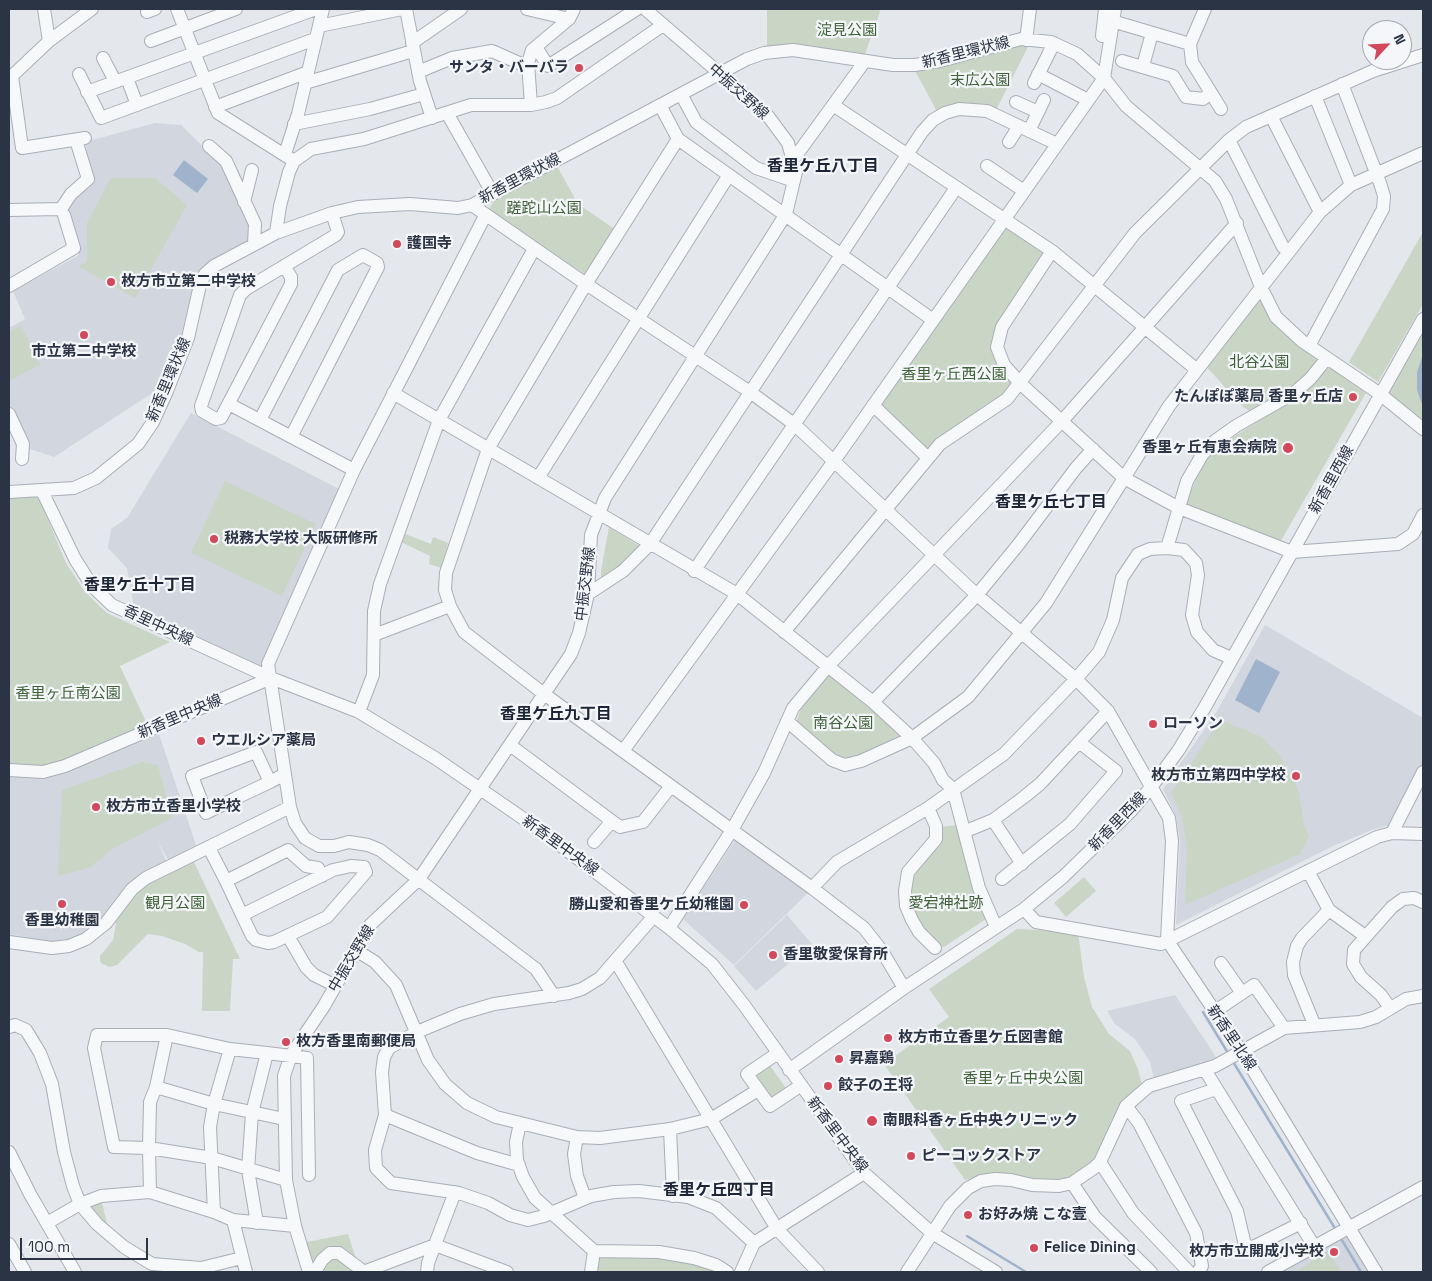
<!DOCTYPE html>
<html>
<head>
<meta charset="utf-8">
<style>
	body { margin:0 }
	#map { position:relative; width:1432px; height:1281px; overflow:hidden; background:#e4e7ec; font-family:"Space Grotesk",sans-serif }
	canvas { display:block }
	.frame { position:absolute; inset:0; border:10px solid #2b3445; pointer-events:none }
	.north { position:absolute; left:1362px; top:20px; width:50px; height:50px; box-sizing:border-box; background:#f4f6f9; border:1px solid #a4a8b1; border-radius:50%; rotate:65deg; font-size:14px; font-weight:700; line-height:20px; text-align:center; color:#2b3445 }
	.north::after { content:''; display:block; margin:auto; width:18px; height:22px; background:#d1495b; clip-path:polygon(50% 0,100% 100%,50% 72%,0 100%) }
	.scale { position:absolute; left:20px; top:1238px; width:128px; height:22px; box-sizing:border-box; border:2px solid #2b3445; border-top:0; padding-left:6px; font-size:15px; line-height:18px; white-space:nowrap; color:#2b3445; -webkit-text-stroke:4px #f4f6f9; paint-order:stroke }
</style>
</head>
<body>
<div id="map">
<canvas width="1432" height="1281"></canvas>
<div class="frame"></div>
<div class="north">N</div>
<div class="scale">100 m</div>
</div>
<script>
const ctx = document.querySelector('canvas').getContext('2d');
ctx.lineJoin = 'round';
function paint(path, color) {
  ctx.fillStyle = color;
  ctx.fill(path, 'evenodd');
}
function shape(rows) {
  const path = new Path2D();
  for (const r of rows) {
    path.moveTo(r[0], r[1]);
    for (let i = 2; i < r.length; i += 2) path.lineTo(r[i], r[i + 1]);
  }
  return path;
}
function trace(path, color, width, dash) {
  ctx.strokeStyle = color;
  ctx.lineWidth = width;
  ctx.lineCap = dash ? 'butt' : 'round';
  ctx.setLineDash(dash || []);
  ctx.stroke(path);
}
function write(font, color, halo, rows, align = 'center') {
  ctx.font = font + ' "Space Grotesk","Noto Sans JP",sans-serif';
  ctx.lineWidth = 4.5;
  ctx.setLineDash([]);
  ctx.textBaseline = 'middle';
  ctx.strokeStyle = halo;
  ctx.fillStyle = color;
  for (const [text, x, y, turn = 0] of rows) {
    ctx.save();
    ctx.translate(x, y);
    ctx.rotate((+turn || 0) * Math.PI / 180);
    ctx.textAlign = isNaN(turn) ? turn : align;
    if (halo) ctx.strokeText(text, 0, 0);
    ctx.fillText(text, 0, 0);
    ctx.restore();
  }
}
const built = shape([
	[155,123,181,125,223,166,253,228,245,244,196,273,182,332,173,359,154,392,54,457,30,449,9,404,9,328,25,319,13,291,79,255,65,214,76,194,89,188,91,172,85,142],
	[191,413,341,490,263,667,135,612,127,568,108,548,111,529,127,518],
	[1265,625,1423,718,1423,770,1391,825,1374,829,1331,847,1176,925,1180,841,1176,816,1163,789,1217,711],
	[158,731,197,848,169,861,157,841,167,862,91,931,69,943,31,941,31,938,9,934,9,774,43,776],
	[735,840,809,892,734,965,683,919],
	[787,915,812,944,756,991,734,966],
	[1175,995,1216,1057,1203,1064,1170,1072,1154,1079,1150,1062,1135,1039,1115,1024,1107,1011],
	[1346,1232,1370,1272,1275,1272]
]);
const green = shape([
	[767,9,879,9,880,12,864,57,767,49],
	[1030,43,995,112,938,113,914,69],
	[557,166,578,204,616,230,586,275,488,210,495,200],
	[111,178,155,178,187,205,135,298,78,266,87,262,87,223],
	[1004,224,1047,253,997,330,1018,384,929,450,881,406,881,401],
	[1423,232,1423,304,1378,382,1349,362],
	[1260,291,1323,358,1308,377,1253,413,1243,407,1205,365],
	[1423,319,1423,431,1380,394],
	[21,326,40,365,9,381,9,332],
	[1329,367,1366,393,1279,544,1185,504,1203,464,1216,448,1293,399],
	[225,481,316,524,282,596,191,553],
	[38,496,66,563,85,592,107,613,170,642,120,666,147,724,63,760,42,766,9,764,9,501,11,497],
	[609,527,641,547,605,579,601,577,601,571],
	[400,532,431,544,433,537,448,543,441,568,429,564,430,556,397,540],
	[829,674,903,734,858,756,847,758,835,755,796,722,801,709],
	[1220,720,1262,737,1279,754,1298,789,1304,825,1309,837,1300,854,1185,905,1187,847,1182,817,1171,793],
	[142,762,158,765,172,818,112,849,91,867,58,876,62,790],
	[958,825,989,917,944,947,938,945,922,930,910,905,912,874,940,827],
	[192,858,240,959,233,959,230,1011,202,1011,203,952,199,952,185,944,162,936,148,934,117,965,109,967,101,963,100,960,100,956,113,940,116,924,112,919,133,891],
	[1084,877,1096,891,1066,917,1054,903],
	[1017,929,1078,932,1084,977,1092,1007,1109,1034,1130,1051,1138,1069,1142,1085,1124,1099,1111,1121,1099,1150,1088,1168,1068,1181,1046,1183,988,1174,965,1180,884,1064,949,1017,929,989],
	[768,1063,788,1091,774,1101,754,1072],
	[101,1199,107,1224,86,1205],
	[348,1234,360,1272,312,1272,302,1243],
	[1328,1251,1341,1272,1295,1272],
	[626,1254,693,1261,721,1272,604,1272,595,1269,596,1255]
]);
const water = shape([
	[184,160,208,179,197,193,173,175],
	[1423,354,1423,407,1417,390,1417,372],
	[1256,659,1280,672,1259,713,1235,700]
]);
const stream = shape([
	[1203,1012,1228,1053],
	[1232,1060,1336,1230],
	[967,1236,1026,1272],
	[1340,1237,1361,1272]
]);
const minor = shape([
	[44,9,49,41],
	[177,9,218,113,294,161],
	[406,9,420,81,432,118],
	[527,9,569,19],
	[1115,9,1104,78,1126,106,1215,181,1226,199,1261,287,1276,317,1302,341,1380,394,1423,429],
	[147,12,155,9],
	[1112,21,1190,44,1205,9],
	[319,26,402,9],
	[1102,36,1105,9],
	[1026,40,1030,9],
	[151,41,236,9],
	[412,43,461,9],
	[1190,44,1192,62,1221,109],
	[536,47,548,66,637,9],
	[103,58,115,81],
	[1122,61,1173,76,1186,97,1203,99,1211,93],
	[1143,66,1152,33],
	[418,72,452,58,492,51,528,67],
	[79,74,101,118,315,39],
	[1038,74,1088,100],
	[127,78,137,105],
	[305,83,413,51],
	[1034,83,1054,43],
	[87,92,316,9],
	[681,94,696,122,756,168,794,181],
	[1315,96,1351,185],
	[1016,102,1038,112],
	[531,105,528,63,532,50,569,19,574,9],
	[660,105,678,139,933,320],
	[833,105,1052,251,1002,327,997,347,1004,365,1021,384,1124,478,1179,508,1292,552,1398,544,1413,534,1423,515],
	[215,107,308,72],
	[447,113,493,194],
	[1271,116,1320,212],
	[294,124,370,109,424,94],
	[1029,131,1044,100],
	[85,138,22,148,12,76,49,41,92,9],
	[678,139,586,284,488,449,446,573,445,590,450,606,464,632,544,694,812,888,864,928,882,951,904,988],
	[1229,140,1283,247,1289,251],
	[1009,142,1019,126],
	[209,146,226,161,255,224,254,244],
	[285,154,298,114,323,9],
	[793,160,865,61],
	[987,166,1024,191],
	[244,202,252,170],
	[472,205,586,284,750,392,794,424,977,595,1076,679,1108,711,1169,818,1172,841,1167,940,1242,1052,1376,1272],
	[9,210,61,209,71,194,88,179,76,140],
	[485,216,354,470,268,664,290,807,295,823,305,838,319,846,334,846,349,842,368,845,380,850,536,969,554,996],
	[276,233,280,206,289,172,294,161,311,149,364,139,471,105,531,105,546,102,557,98,663,25],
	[1052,251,1197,370],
	[284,266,291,277,291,284,221,418,216,419,202,411,201,406,240,295,246,289,336,235,338,232,332,213],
	[9,286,74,248,64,215],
	[1309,346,1383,209,1384,196,1380,183,1342,84],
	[393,393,737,594,873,702,912,738,934,763,943,780,953,789,979,888,996,927],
	[229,404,354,470],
	[873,405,928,458],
	[9,414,23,444,22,459],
	[260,420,338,270,363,255,377,263,378,267,291,437],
	[538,478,729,175],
	[42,491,75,559,92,586,112,605,271,678,359,712,435,758,540,830,669,928,712,964,744,1005,864,1173,932,1233,996,1272],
	[9,492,74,488,96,478,138,444,153,422,167,391,188,338,200,285,205,274,214,266,276,233,332,213,358,207,410,204,458,208,472,205,747,59,764,53,793,50,893,65,915,65,940,61,1021,39,1051,42,1077,54,1104,78,834,461,623,751],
	[1167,548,1187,481,1202,455,1215,441,1236,426,1294,393,1310,379,1327,358],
	[694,571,956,188],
	[588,594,623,571,650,544,922,132,933,120,945,113,959,109,987,111,1057,144],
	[784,632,940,444,1007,399,1135,233,1229,140,1246,127,1373,71,1423,55],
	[374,635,450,606],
	[873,702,977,595,1018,545,1076,468,1093,449],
	[359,712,373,675,374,611,380,584,439,420,534,249],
	[787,721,832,760,845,765,861,761,912,738,968,697,1046,603,1169,406,1320,212,1351,185,1423,153],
	[510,745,620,827,643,822,671,786],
	[9,770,43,772,65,766,271,678],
	[270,782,256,752,192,776,206,813,236,798,270,782,285,774],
	[928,808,936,826,936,839,908,872,905,891,906,906,912,920,919,932,935,948],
	[993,820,1022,864],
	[966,831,993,820,1024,797,1040,784,1108,711],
	[1392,833,1423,772],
	[594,842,612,821],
	[209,848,226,881,242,915,252,936,256,940,268,943,274,942,327,917,366,872,364,867,351,866,333,870,242,915],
	[1308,871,1329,910,1365,936],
	[1002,879,1070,824,1116,771,1079,742],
	[226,881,288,850,306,866,318,868,322,876],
	[812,888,837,862,928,808,1004,754,1076,679,1099,652,1113,620,1122,578,1138,554,1150,549,1167,548,1184,550,1196,563,1198,575,1192,615,1197,632,1213,650,1231,658],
	[1024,909,1036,922,1161,944,1377,837,1392,833,1423,834],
	[654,916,600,978,582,989,569,993,494,1004,460,1014,417,1032,389,1048,384,1057,382,1072,385,1115,375,1150,376,1168,391,1183,459,1193,488,1203,510,1215,528,1220,544,1216,591,1196,614,1192,639,1191,688,1197,716,1208,754,1243],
	[669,928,732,830,764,773,793,708,829,665,1062,421,1237,223],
	[288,936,306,967,314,975,336,986],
	[9,942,52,948,69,946,86,939,106,923,132,889,146,878,290,807],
	[354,949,375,962,396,985,428,1060,445,1084,467,1103,496,1117,577,1137,600,1138,670,1129,711,1119,758,1090],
	[616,962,777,1229,818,1272],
	[1221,963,1242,993],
	[1390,1008,1381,995,1361,977,1353,964,1354,950,1392,907,1403,899,1414,898,1423,902],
	[1214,1012,1254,985,1284,1028],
	[1314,1024,1294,975,1293,962,1297,946,1302,938,1329,910],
	[9,1027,15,1025,26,1030,40,1053,52,1084,64,1152,73,1186,80,1204,97,1224,124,1247,152,1264,201,1268,242,1258],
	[230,1049,267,1053,252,1113,248,1170,257,1223],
	[267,1053,307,1058,309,1175],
	[778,1053,747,1074,770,1106,800,1086],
	[789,1070,904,988,1024,909,1063,877,1131,811,1152,786,1178,751,1205,707,1423,319],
	[1205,1070,1314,1246],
	[156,1087,167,1035],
	[1216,1089,1181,1101,1237,1211,1245,1245,1253,1247,1301,1223],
	[1126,1106,1139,1123,1196,1233,1202,1266,1198,1272],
	[385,1115,477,1153,519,1165],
	[520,1123,516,1142,517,1160,523,1177,535,1198,594,1251,659,1252,694,1258,716,1265,727,1272],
	[670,1129,673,1196],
	[577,1137,574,1154,577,1176,585,1198],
	[9,1152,30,1194,75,1272],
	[1100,1162,1133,1213,1189,1272],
	[1072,1183,1095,1217,1151,1272],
	[150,1192,149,1148,212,1158,286,1180],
	[233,1220,295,1226],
	[47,1223,80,1204,101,1196,150,1192,214,1212],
	[9,1244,25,1272],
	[246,1272,233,1220,214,1212,210,1127,214,1104,230,1049,167,1035,97,1035,94,1048,114,1147,149,1148,150,1102,156,1087,214,1104,284,1119],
	[309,1272,295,1226,286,1180,284,1076,291,1055,324,1006,370,925,419,879,571,654,579,633,588,594,591,535,605,498,786,214,796,172,788,143,768,116,747,97,645,9],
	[315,1272,322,1260,330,1253,339,1253,363,1271],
	[363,1272,435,1245,507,1272],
	[427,1272,428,1263,455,1192],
	[591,1272,594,1251],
	[741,1272,754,1243,864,1173],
	[907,1272,950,1206,968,1188,981,1181,995,1179,1011,1180,1032,1185,1059,1186,1072,1183,1094,1168,1100,1162,1126,1106,1149,1086,1215,1066,1284,1028,1360,1022,1376,1017,1406,999,1423,996],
	[1268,1272,1423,1187]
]);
const markers = [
	[579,68,5,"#d1495b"],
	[397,244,5,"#d1495b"],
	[111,282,5,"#d1495b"],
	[84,335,5,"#d1495b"],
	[1353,397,5,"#d1495b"],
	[1288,448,6,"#d1495b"],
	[214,539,5,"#d1495b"],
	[1153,724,5,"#d1495b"],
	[201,741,5,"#d1495b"],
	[1296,776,5,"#d1495b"],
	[96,807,5,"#d1495b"],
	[62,904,5,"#d1495b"],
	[744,905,5,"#d1495b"],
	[773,955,5,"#d1495b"],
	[888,1038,5,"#d1495b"],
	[286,1042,5,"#d1495b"],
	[839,1059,5,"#d1495b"],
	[828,1086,5,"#d1495b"],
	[872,1121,6,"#d1495b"],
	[911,1156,5,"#d1495b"],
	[968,1215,5,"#d1495b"],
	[1034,1248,5,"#d1495b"],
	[1334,1252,5,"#d1495b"]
];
const parkNames = [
	["淀見公園",847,31],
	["末広公園",980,81],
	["蹉跎山公園",544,209],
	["北谷公園",1259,363],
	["香里ヶ丘西公園",954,375],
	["香里ヶ丘南公園",68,694],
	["南谷公園",843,724],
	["観月公園",175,904],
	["愛宕神社跡",946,904],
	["香里ヶ丘中央公園",1023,1079]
];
const streetNames = [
	["新香里環状線",966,53,-14],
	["中振交野線",738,92,42],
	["新香里環状線",520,179,-28],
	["新香里環状線",169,380,-67],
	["新香里西線",1332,480,-61],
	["中振交野線",586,584,-83],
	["香里中央線",158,626,25],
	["新香里中央線",180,717,-23],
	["新香里西線",1118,822,-46],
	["新香里中央線",560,846,36],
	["中振交野線",352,959,-59],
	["新香里北線",1231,1038,56],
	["新香里中央線",837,1135,53]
];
const poiNames = [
	["サンタ・バーバラ",569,68,"right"],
	["護国寺",407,244],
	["枚方市立第二中学校",121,282],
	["市立第二中学校",84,352,"center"],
	["たんぽぽ薬局 香里ヶ丘店",1343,397,"right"],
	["香里ヶ丘有恵会病院",1277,448,"right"],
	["税務大学校 大阪研修所",224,539],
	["ローソン",1163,724],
	["ウエルシア薬局",211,741],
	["枚方市立第四中学校",1286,776,"right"],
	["枚方市立香里小学校",106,807],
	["勝山愛和香里ケ丘幼稚園",734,905,"right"],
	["香里幼稚園",62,921,"center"],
	["香里敬愛保育所",783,955],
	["枚方市立香里ケ丘図書館",898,1038],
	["枚方香里南郵便局",296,1042],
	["昇嘉鶏",849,1059],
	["餃子の王将",838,1086],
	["南眼科香ヶ丘中央クリニック",883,1121],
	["ピーコックストア",921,1156],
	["お好み焼 こな壹",978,1215],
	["Felice Dining",1044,1248],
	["枚方市立開成小学校",1324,1252,"right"]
];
const neighbourhoodNames = [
	["香里ケ丘八丁目",823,167],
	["香里ケ丘七丁目",1051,503],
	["香里ケ丘十丁目",140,586],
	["香里ケ丘九丁目",556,715],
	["香里ケ丘四丁目",719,1191]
];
paint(built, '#d2d6de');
paint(green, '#c9d6c5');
paint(water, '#9fb4cc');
trace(stream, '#9fb4cc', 2.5);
trace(minor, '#a9aeb7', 14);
trace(minor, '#f7f8fa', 12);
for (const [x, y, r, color] of markers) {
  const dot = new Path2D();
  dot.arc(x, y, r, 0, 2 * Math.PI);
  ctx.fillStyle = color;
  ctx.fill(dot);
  trace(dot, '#f4f6f9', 2);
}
write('15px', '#3f6138', '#f4f6f9', parkNames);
write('15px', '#2b3445', '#f4f6f9', streetNames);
write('bold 15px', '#2b3445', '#f4f6f9', poiNames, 'left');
write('bold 16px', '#1d2536', '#f4f6f9', neighbourhoodNames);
</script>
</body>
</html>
